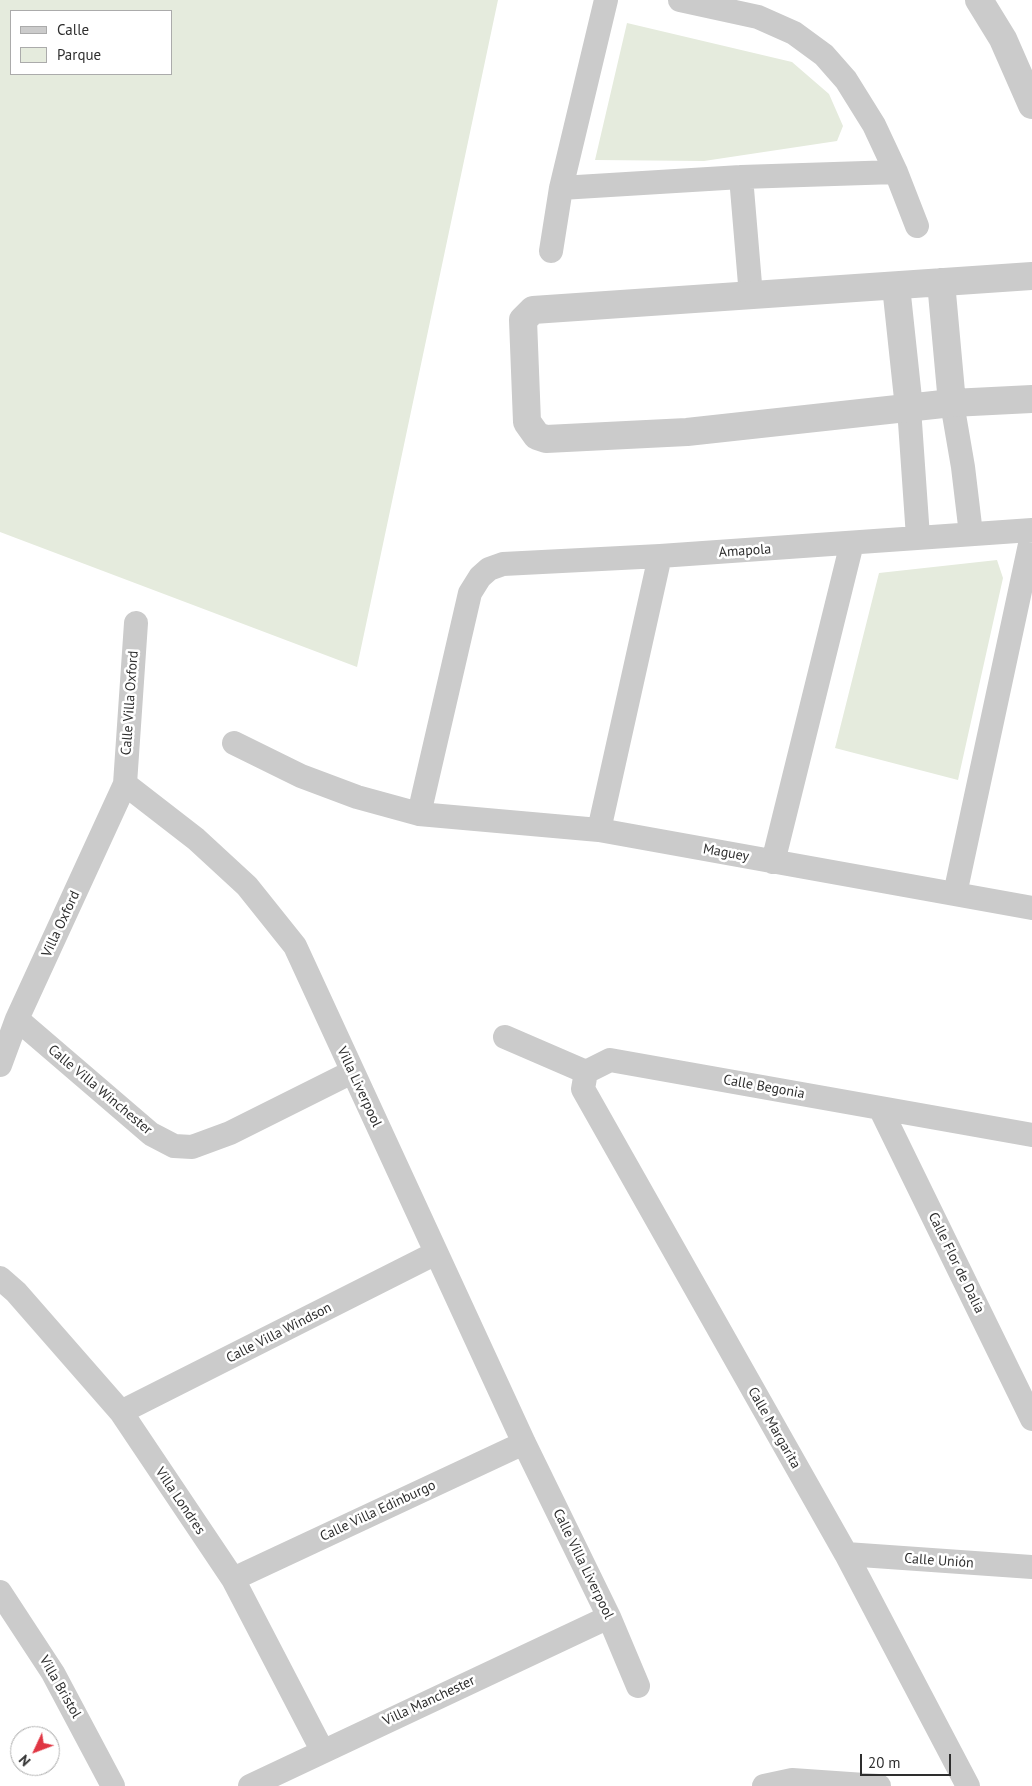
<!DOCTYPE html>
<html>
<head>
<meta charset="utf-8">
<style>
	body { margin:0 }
	#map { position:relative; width:1032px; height:1786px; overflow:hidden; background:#fff; font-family:"PT Sans",sans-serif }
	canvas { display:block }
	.legend { position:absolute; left:10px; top:10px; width:162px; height:65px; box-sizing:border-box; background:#fff; border:1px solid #ababab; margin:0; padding:6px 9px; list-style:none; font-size:15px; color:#2e2e2e }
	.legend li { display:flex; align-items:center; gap:10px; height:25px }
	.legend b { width:25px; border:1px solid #ababab }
	.north { position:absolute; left:10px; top:1726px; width:50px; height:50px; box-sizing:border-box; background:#fff; border:1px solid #ababab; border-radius:50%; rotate:227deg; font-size:14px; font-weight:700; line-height:20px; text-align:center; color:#2e2e2e }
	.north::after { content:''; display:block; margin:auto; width:18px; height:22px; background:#e03643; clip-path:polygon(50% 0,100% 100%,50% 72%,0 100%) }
	.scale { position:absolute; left:860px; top:1754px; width:91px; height:22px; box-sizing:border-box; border:2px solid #2e2e2e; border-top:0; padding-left:6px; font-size:15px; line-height:18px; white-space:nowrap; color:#2e2e2e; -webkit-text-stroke:4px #fff; paint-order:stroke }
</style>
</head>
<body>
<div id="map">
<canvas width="1032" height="1786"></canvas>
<ul class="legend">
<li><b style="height:6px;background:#cbcbcb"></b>Calle</li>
<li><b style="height:14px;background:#e5ebdd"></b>Parque</li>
</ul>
<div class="north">N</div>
<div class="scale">20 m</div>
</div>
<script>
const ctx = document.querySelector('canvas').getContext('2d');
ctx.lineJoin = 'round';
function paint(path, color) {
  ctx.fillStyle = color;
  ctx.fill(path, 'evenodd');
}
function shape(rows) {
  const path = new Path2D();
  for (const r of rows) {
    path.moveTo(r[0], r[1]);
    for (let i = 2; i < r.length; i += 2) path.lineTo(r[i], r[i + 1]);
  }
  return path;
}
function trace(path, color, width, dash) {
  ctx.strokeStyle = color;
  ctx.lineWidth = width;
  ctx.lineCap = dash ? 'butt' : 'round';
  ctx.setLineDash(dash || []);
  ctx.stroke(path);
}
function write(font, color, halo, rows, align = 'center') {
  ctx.font = font + ' "PT Sans",sans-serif';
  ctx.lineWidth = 5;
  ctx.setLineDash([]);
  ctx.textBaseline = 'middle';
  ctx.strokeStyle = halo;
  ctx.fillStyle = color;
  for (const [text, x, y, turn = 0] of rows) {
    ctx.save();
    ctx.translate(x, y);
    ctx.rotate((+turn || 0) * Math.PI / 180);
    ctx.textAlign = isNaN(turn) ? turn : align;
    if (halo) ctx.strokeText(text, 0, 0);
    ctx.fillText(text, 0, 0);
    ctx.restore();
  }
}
const green = shape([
	[0,0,498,0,357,667,0,532],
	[171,11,171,74,11,74,11,11],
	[627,23,792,62,829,94,843,126,837,141,704,161,595,160],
	[997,560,1003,578,958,780,835,748,879,573]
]);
const minor = shape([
	[680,0,758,17,794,33,824,55,846,80,874,125,896,172,917,226],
	[741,177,751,296],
	[561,188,741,177,896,172],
	[551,251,561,188,606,0],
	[952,403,963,467,971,534],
	[909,408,918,537],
	[234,743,301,776,357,797,419,814,599,830,1032,908],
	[125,784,196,839,247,886,295,946,524,1443,609,1617,638,1686],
	[419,814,470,593,480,577,489,569,503,564,660,556,1032,530],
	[599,830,660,556],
	[773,862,852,543],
	[955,894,1032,535],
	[17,1019,151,1134,174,1146,192,1147,230,1133,352,1072],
	[505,1037,586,1072,610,1060,1032,1135],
	[0,1065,17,1019,125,784,136,623],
	[586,1072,583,1089,846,1554,968,1786],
	[880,1108,1032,1419],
	[0,1278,16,1292,121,1412,233,1579,322,1750],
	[121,1412,436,1253],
	[846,1554,1032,1567],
	[233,1579,524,1443],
	[0,1592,53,1673,113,1786],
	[250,1786,609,1617],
	[764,1786,792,1780,879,1786]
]);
const tertiary = shape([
	[979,0,1003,39,1032,105],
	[1032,276,533,310,523,320,527,422,537,436,546,439,687,432,952,403,1032,399],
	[941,282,952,403],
	[896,286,909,408]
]);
const streetNames = [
	["Amapola",745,551,-4],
	["Calle Villa Oxford",130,703,-86],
	["Maguey",726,853,10],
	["Villa Oxford",61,924,-65],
	["Villa Liverpool",359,1087,65],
	["Calle Begonia",764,1087,10],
	["Calle Villa Winchester",100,1090,40],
	["Calle Flor de Dalía",956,1263,64],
	["Calle Villa Windson",279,1333,-27],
	["Calle Margarita",774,1428,60],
	["Villa Londres",180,1501,56],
	["Calle Villa Edinburgo",378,1511,-25],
	["Calle Unión",939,1561,4],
	["Calle Villa Liverpool",583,1564,64],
	["Villa Bristol",60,1687,60],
	["Villa Manchester",429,1701,-25]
];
paint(green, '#e5ebdd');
trace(minor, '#cbcbcb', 24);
trace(tertiary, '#cbcbcb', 28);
write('14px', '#2e2e2e', '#fff', streetNames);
</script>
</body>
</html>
